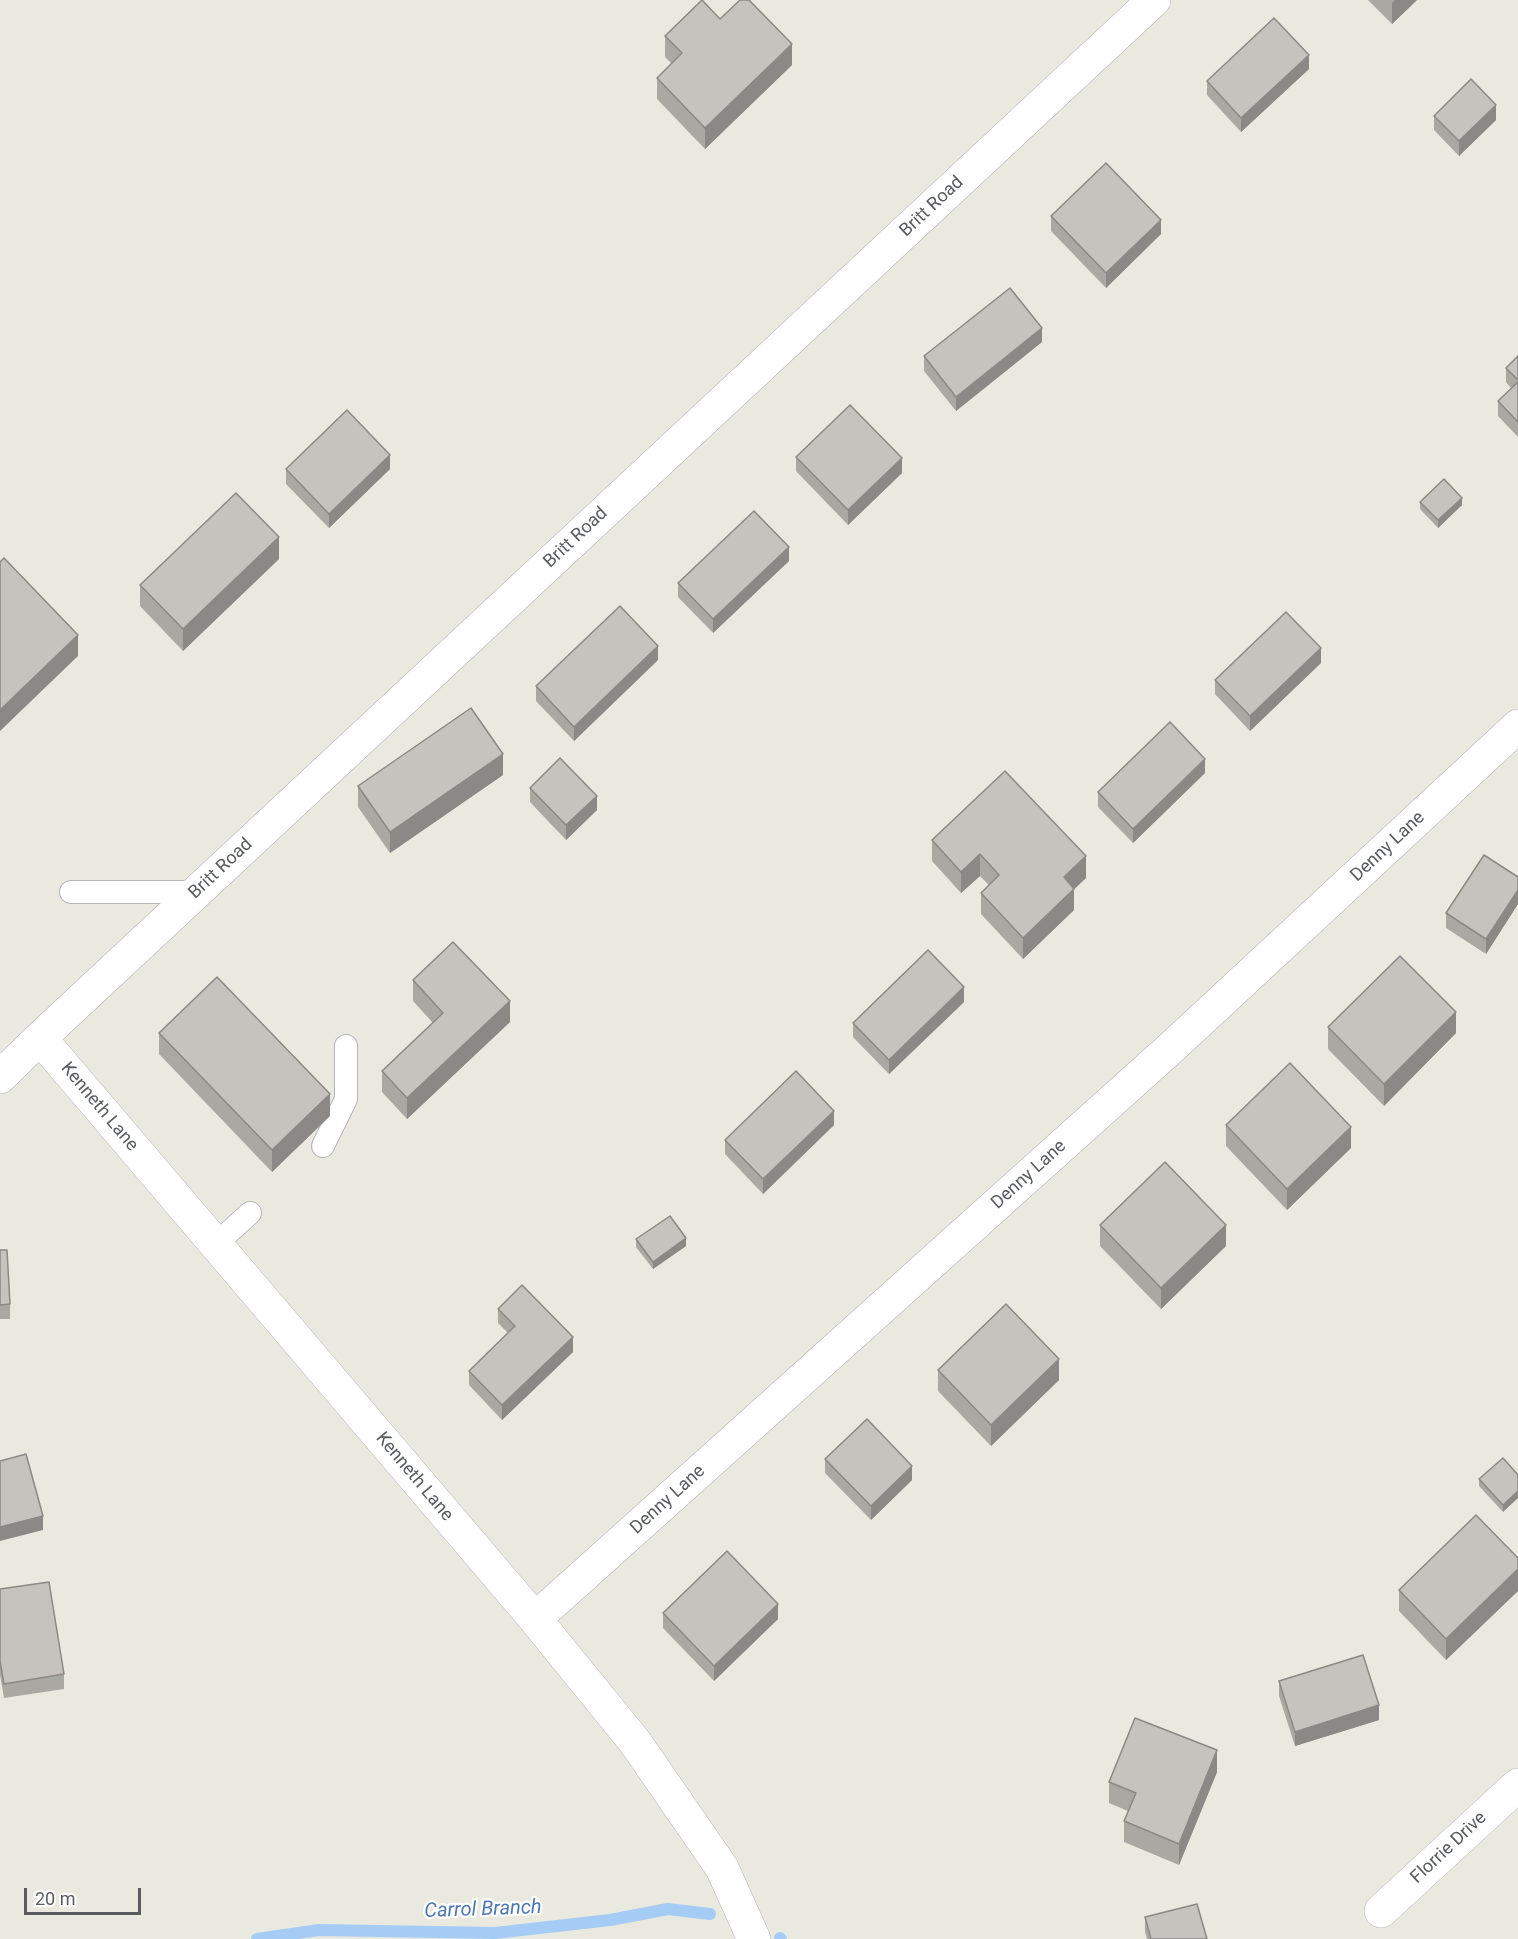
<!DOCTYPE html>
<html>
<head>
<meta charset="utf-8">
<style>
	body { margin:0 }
	#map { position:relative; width:1518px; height:1939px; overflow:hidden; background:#eae9e0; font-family:Roboto,sans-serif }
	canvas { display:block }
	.scale { position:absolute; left:24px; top:1888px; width:117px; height:27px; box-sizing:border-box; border:3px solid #595b60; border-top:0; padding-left:8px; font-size:18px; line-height:21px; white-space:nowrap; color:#595b60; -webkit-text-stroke:4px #fff; paint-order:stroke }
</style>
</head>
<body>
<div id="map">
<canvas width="1518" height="1939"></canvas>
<div class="scale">20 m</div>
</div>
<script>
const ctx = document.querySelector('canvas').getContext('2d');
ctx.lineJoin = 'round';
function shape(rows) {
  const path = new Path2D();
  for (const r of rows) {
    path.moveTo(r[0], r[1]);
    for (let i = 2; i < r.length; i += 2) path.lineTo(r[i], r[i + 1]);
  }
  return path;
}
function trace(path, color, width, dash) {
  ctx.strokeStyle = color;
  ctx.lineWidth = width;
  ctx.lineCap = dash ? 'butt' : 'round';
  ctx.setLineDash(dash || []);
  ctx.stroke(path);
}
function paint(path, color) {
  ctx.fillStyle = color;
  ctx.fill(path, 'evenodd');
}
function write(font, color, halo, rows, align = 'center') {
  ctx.font = font + ' Roboto,sans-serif';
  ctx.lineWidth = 4.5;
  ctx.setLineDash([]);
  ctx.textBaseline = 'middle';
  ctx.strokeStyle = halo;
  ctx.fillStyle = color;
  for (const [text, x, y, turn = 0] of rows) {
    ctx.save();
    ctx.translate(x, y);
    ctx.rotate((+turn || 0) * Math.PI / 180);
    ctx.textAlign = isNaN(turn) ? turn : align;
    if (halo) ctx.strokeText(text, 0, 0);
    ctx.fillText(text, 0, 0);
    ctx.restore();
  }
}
const stream = shape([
	[780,1938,781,1939],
	[257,1939,319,1930,495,1933,610,1920,668,1909,710,1914]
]);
const lane = shape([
	[71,892,197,892],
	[323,1146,346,1099,346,1046],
	[216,1244,250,1213]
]);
const street = shape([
	[40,1038,535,1619,635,1742,722,1868,754,1939],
	[0,1077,40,1038,1154,0],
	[535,1619,1172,1047,1518,726],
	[1381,1911,1518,1785]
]);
const wall = shape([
	[1368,0,1417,0,1392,24],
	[720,19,792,65,705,149,657,99,657,78,672,64,665,57,665,36],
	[1309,69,1241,132,1207,95,1207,81],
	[1434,116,1496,120,1459,156,1434,130],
	[1051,216,1161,234,1106,288,1051,231],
	[1042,342,956,411,924,371,924,356],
	[1518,356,1518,437,1498,416,1498,401,1511,388,1506,382,1506,368],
	[796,457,902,473,848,525,796,471],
	[286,469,390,469,329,528,286,484],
	[1420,502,1462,505,1438,528,1420,509],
	[279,559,183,651,140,606,140,585],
	[789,561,713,633,678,597,678,583],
	[658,660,574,741,536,701,536,686],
	[1321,663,1250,731,1215,694,1215,680],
	[1205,773,1133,843,1098,807,1098,792],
	[503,775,390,853,358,807,358,786],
	[530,788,597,810,566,840,530,802],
	[932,840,1086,878,1074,889,1074,910,1023,959,981,914,981,893,989,885,980,876,961,893,932,861],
	[1518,877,1518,904,1486,954,1446,928,1446,913],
	[413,980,510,1022,407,1119,382,1092,382,1071,433,1023,413,1001],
	[964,1002,889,1074,853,1037,853,1023],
	[1328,1027,1456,1033,1384,1106,1328,1049],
	[159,1033,330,1116,272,1172,159,1054],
	[834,1125,763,1194,725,1154,725,1140],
	[1226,1125,1351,1148,1287,1210,1226,1146],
	[1100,1225,1226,1246,1161,1309,1100,1246],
	[636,1239,686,1246,653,1269,636,1247],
	[0,1250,10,1304,10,1319,0,1319],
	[498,1309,573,1352,502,1420,469,1385,469,1371,508,1333,498,1323],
	[938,1370,1059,1380,991,1446,938,1391],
	[825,1459,912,1480,871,1520,825,1473],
	[1518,1475,1503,1512,1479,1486,1479,1479],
	[1518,1558,1518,1591,1446,1660,1399,1611,1399,1590],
	[0,1589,64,1674,64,1689,4,1698,0,1675],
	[663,1613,778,1619,714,1681,663,1628],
	[1279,1681,1379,1720,1295,1746,1279,1696],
	[1217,1772,1179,1865,1124,1842,1124,1821,1128,1811,1109,1803,1109,1782],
	[1145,1917,1207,1939,1147,1939,1145,1932]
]);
const shadedWall = shape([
	[1395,0,1417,0,1392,24,1392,3],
	[792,44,792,65,705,149,705,128],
	[1309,55,1309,69,1241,132,1241,118],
	[1496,105,1496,120,1459,156,1459,141],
	[1161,220,1161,234,1106,288,1106,273],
	[1042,328,1042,342,956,411,956,397],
	[390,455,390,469,329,528,329,514],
	[902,458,902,473,848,525,848,510],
	[1462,498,1462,505,1438,528,1438,520],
	[279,537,279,559,183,651,183,629],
	[789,547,789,561,713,633,713,619],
	[78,635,78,656,0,731,0,710],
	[658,646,658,660,574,741,574,727],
	[1321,648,1321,663,1250,731,1250,716],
	[503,754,503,775,390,853,390,832],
	[1205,759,1205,773,1133,843,1133,829],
	[597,796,597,810,566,840,566,825],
	[980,854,980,876,961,893,961,872],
	[1086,856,1086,878,1064,899,1064,877],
	[1074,889,1074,910,1023,959,1023,938],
	[1518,890,1518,904,1486,954,1486,939],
	[964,987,964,1002,889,1074,889,1060],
	[510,1001,510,1022,407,1119,407,1098],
	[1456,1012,1456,1033,1384,1106,1384,1084],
	[330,1094,330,1116,272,1172,272,1150],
	[834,1111,834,1125,763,1194,763,1179],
	[1351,1127,1351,1148,1287,1210,1287,1189],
	[1226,1225,1226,1246,1161,1309,1161,1288],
	[686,1238,686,1246,653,1269,653,1262],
	[573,1337,573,1352,502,1420,502,1405],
	[1059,1359,1059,1380,991,1446,991,1425],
	[912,1466,912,1480,871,1520,871,1506],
	[1518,1491,1518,1498,1503,1512,1503,1505],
	[43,1516,43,1530,0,1541,0,1527],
	[1518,1569,1518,1591,1446,1660,1446,1639],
	[778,1604,778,1619,714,1681,714,1666],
	[1379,1705,1379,1720,1295,1746,1295,1732],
	[1217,1750,1217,1772,1179,1865,1179,1844]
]);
const building = shape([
	[702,0,720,19,740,0,749,0,792,44,705,128,657,78,682,53,665,36,702,0],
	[1274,18,1309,55,1241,118,1207,81,1274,18],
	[1471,79,1496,105,1459,141,1434,116,1471,79],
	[1106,163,1161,220,1106,273,1051,216,1106,163],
	[1010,288,1042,328,956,397,924,356,1010,288],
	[1518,356,1518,380,1506,368,1518,356],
	[1518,382,1518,422,1498,401,1518,382],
	[850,405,902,458,848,510,796,457,850,405],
	[347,410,390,455,329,514,286,469,347,410],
	[1444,479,1462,498,1438,520,1420,502,1444,479],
	[236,493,279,537,183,629,140,585,236,493],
	[754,511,789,547,713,619,678,583,754,511],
	[4,558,78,635,0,710,0,562,4,558],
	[620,606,658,646,574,727,536,686,620,606],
	[1286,612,1321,648,1250,716,1215,680,1286,612],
	[471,708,503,754,390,832,358,786,471,708],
	[1170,722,1205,759,1133,829,1098,792,1170,722],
	[560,758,597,796,566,825,530,788,560,758],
	[1005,771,1086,856,1064,877,1074,889,1023,938,981,893,999,875,980,854,961,872,932,840,1005,771],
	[1484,855,1518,877,1518,890,1486,939,1446,913,1484,855],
	[453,942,510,1001,407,1098,382,1071,443,1013,413,980,453,942],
	[928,950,964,987,889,1060,853,1023,928,950],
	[1400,956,1456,1012,1384,1084,1328,1027,1400,956],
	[217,977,330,1094,272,1150,159,1033,217,977],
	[1290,1063,1351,1127,1287,1189,1226,1125,1290,1063],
	[796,1071,834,1111,763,1179,725,1140,796,1071],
	[1165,1162,1226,1225,1161,1288,1100,1225,1165,1162],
	[670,1216,686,1238,653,1262,636,1239,670,1216],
	[0,1250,7,1250,10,1304,0,1305,0,1250],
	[522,1285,573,1337,502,1405,469,1371,515,1326,498,1309,522,1285],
	[1006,1304,1059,1359,991,1425,938,1370,1006,1304],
	[867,1419,912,1466,871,1506,825,1459,867,1419],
	[26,1454,43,1516,0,1527,0,1461,26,1454],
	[1503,1458,1518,1475,1518,1491,1503,1505,1479,1479,1503,1458],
	[1476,1515,1518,1558,1518,1569,1446,1639,1399,1590,1476,1515],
	[727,1551,778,1604,714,1666,663,1613,727,1551],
	[49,1582,64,1674,4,1684,0,1661,0,1589,49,1582],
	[1363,1655,1379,1705,1295,1732,1279,1681,1363,1655],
	[1135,1718,1217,1750,1179,1844,1124,1821,1136,1793,1109,1782,1135,1718],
	[1197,1904,1207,1939,1151,1939,1145,1917,1197,1904]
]);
const streetNames = [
	["Britt Road",932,207,-43],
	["Britt Road",576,538,-43],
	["Denny Lane",1388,847,-43],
	["Britt Road",221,869,-43],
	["Kenneth Lane",99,1107,50],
	["Denny Lane",1029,1175,-42],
	["Kenneth Lane",414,1477,50],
	["Denny Lane",668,1500,-42],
	["Florrie Drive",1449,1848,-43]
];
const waterNames = [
	["Carrol Branch",483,1910,-2]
];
trace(stream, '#a5ccf5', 12);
trace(lane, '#b3b5ba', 24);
trace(street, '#b3b5ba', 34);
trace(lane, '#fff', 22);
trace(street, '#fff', 33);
paint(wall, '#aaa8a3');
paint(shadedWall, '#8b8885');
paint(building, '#c6c3be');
trace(building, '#8b8885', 1.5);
write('18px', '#595b60', '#fff', streetNames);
write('italic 20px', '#4c77b5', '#fff', waterNames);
</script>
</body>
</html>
